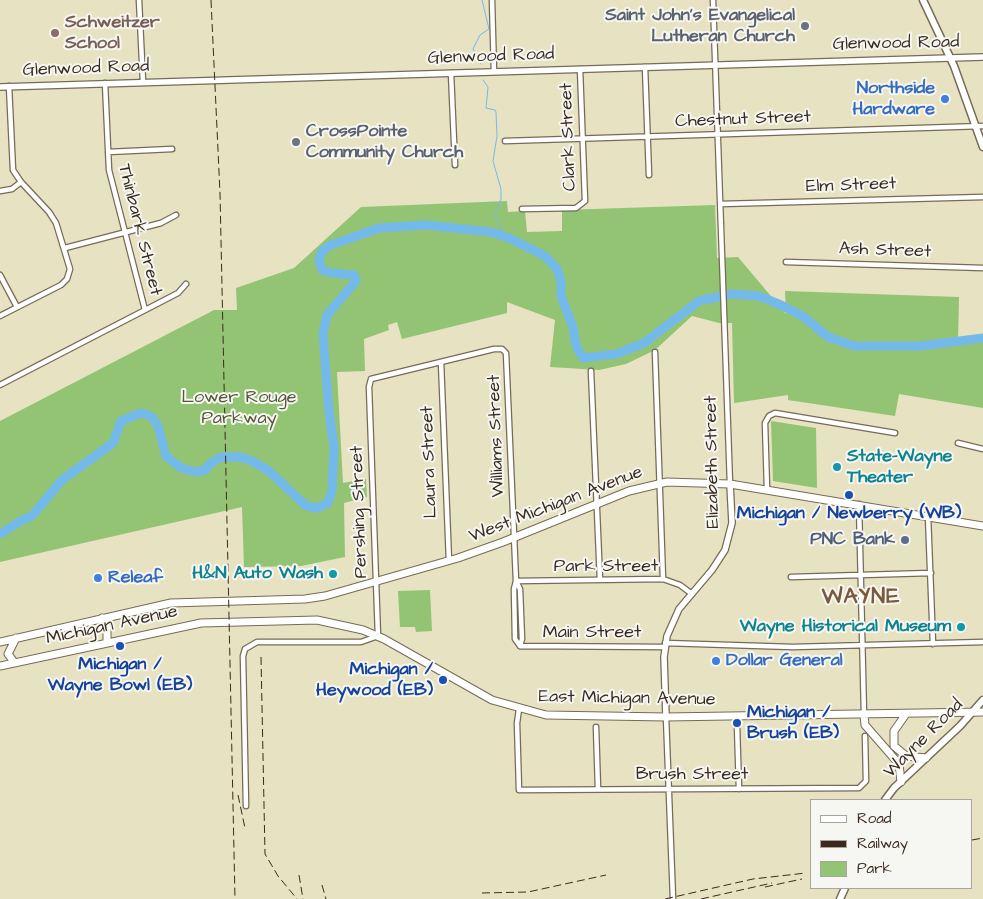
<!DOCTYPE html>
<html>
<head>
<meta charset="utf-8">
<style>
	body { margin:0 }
	#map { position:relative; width:983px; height:899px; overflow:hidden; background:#e7e2c1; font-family:"Architects Daughter",sans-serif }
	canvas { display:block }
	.legend { position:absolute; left:810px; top:799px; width:162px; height:90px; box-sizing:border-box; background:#f6f6f2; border:1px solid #aba49d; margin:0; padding:6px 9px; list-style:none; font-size:15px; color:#3b2a1e }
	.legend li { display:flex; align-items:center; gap:10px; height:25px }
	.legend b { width:25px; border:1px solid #aba49d }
</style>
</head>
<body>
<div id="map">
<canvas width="983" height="899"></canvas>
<ul class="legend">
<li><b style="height:6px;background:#fff"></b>Road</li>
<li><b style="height:6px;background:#3b2a1e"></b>Railway</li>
<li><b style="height:14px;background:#92c474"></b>Park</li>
</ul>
</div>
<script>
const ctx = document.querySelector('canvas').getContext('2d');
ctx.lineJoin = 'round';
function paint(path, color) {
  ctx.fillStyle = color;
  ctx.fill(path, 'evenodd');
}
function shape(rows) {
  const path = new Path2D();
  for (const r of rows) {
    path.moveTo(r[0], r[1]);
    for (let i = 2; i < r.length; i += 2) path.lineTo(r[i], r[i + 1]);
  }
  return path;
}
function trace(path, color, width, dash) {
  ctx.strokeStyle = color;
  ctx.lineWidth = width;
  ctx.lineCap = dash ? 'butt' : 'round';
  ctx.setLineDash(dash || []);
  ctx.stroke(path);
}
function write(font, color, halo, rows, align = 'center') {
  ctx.font = font + ' "Architects Daughter",sans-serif';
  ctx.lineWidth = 4;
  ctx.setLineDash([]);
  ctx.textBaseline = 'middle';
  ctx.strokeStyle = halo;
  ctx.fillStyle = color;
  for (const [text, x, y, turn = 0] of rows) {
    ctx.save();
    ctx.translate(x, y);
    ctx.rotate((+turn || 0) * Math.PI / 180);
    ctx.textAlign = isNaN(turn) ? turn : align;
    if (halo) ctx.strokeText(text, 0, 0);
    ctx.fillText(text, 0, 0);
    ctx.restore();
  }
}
const green = shape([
	[507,201,508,212,525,211,527,232,562,231,562,210,715,205,717,258,738,257,786,314,785,291,959,297,958,343,983,338,983,408,899,394,895,416,788,400,788,395,734,403,732,323,719,323,692,316,655,350,626,364,599,370,550,367,555,320,507,302,507,313,402,339,397,322,388,325,389,330,364,339,365,371,337,372,343,483,366,479,367,497,344,503,345,557,301,566,244,567,242,507,0,562,0,421,214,310,237,310,236,288,294,268,361,207],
	[771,421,816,428,817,488,773,481],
	[430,590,432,631,416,632,415,627,400,627,398,591]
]);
const stream = shape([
	[481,64,473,49,480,35,489,29,482,0],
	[483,80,488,87,486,108,495,110,496,112,497,136,493,161,501,189,501,199,495,215,501,225,499,235]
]);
const river = shape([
	[0,534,22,520,32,516,62,480,113,443,121,421,141,413,151,416,158,426,166,456,181,468,196,472,205,470,211,463,221,457,241,457,252,461,269,471,306,506,318,508,328,503,332,491,334,447,329,412,323,333,327,315,356,281,354,275,332,273,322,270,319,260,322,251,331,245,379,228,426,225,491,232,509,238,545,256,557,269,561,281,561,296,573,327,576,346,583,358,617,354,644,343,699,301,731,294,759,296,781,305,804,317,828,337,854,346,920,346,983,338]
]);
const minor = shape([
	[139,0,143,82],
	[492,0,494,72],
	[713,0,730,484],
	[645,67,649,175],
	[451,73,455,165],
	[105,83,109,170,145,310],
	[505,141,983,126],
	[108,152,172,149],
	[0,191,12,189,21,182],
	[721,204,983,197],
	[522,209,576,208,585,201,580,69],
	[65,248,161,223,176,215],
	[786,262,983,268],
	[0,275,17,307],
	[0,316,61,285,67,279,70,269,56,223,49,212,21,182,13,170,9,86],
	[655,352,663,579],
	[441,362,449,561],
	[591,371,600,580],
	[0,385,178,293,186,284],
	[958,443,983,449],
	[767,489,765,423,769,416,775,413,895,433],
	[859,504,864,715],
	[928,516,933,644],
	[791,577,931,573],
	[516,581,663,579,680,585,692,594],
	[516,581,520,589,522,639,520,646],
	[665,643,793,647,983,642],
	[520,646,665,647],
	[519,709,517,723,519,790,859,788,866,781,865,736],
	[666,717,673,899],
	[737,726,739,789],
	[596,727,598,789],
	[246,806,243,656,245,649,257,642,361,642,378,636,369,387,371,379,494,349,502,349,506,353,516,581,514,589,515,639,520,646]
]);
const tertiary = shape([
	[0,87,983,57],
	[666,717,664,657,667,636,679,609,712,570,725,550,732,523,730,484]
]);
const secondary = shape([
	[923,0,954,66,983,147],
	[885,800,894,788,960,726,983,700],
	[840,899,845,888]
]);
const primary = shape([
	[102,618,107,625,107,642],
	[0,642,171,603,305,599,325,596,458,558,503,542,629,491,667,482,730,484,983,526],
	[14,662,8,654,16,638],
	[0,666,201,623,317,620,363,630,384,639,492,700,546,715,666,717,983,712],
	[906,714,894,731,894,746,906,756,926,758],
	[864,715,865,725,899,764,901,782]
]);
const rail = shape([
	[211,0,220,193,235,899],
	[261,657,265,854,278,876,297,899],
	[238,795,245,828],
	[972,840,983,838],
	[299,875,303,899],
	[322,885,326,899],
	[765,887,802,879],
	[482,893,528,892,606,875],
	[665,899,753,879,806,873],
	[701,899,772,883]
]);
const markers = [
	[805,26,5,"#6b7280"],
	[55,33,5,"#8d6e63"],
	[945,99,5,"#3f7fe0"],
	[296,142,5,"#6b7280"],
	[837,467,5,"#0f9aa8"],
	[849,495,5,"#1a4fb4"],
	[905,540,5,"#5c6f8a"],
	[333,574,5,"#0f9aa8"],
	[98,578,5,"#3f7fe0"],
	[961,627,5,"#0f9aa8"],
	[120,646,5,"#1a4fb4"],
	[716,661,5,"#3f7fe0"],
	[443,680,5,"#1a4fb4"],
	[737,723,5,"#1a4fb4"]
];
const worshipNames = [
	["Saint John's Evangelical",795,16],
	["Lutheran Church",795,37],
	["CrossPointe",306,132,"left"],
	["Community Church",306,153,"left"]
];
const educationNames = [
	["Schweitzer",65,23],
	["School",65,44]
];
const streetNames = [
	["Glenwood Road",896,44,-1],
	["Glenwood Road",491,57,-2],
	["Glenwood Road",86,69,-2],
	["Chestnut Street",743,120,-2],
	["Clark Street",569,137,-92],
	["Elm Street",851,186,-2],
	["Thinbark Street",139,230,76],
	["Ash Street",885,251,2],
	["Williams Street",497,436,-92],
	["Laura Street",430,462,-92],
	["Elizabeth Street",713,462,-91],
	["West Michigan Avenue",556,505,-21],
	["Pershing Street",360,512,-92],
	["Park Street",606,567],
	["Michigan Avenue",112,626,-12],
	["Main Street",592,633],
	["East Michigan Avenue",627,699,1],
	["Wayne Road",924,739,-45],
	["Brush Street",692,775]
];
const shopNames = [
	["Northside",935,89,"right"],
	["Hardware",935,110,"right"],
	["Releaf",108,578],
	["Dollar General",726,661]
];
const parkNames = [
	["Lower Rouge",239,398],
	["Parkway",239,419]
];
const cultureNames = [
	["State-Wayne",847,457,"left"],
	["Theater",847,478,"left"],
	["H&N Auto Wash",323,574],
	["Wayne Historical Museum",951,627]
];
const transitNames = [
	["Michigan / Newberry (WB)",849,514],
	["Michigan /",120,665],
	["Wayne Bowl (EB)",120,686],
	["Michigan /",433,670,"right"],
	["Heywood (EB)",433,691,"right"],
	["Michigan /",747,713,"left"],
	["Brush (EB)",747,734,"left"]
];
const serviceNames = [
	["PNC Bank",895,540]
];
const districtNames = [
	["WAYNE",861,598]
];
paint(green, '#92c474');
trace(stream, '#73baea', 1);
trace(river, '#73baea', 9);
trace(minor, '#776a57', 7);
trace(tertiary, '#776a57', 8);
trace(secondary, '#776a57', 9);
trace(primary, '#776a57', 9);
trace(minor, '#fff', 4.5);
trace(tertiary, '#fff', 5.5);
trace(secondary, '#fff', 6);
trace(primary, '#fff', 7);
trace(rail, '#3b2a1e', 1, [8, 4]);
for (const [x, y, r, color] of markers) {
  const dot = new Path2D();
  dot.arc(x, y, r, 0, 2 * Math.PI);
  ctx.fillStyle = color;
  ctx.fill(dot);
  trace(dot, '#f6f6f2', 2);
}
write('bold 18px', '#5b616d', '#f6f6f2', worshipNames, 'right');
write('bold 18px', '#785e54', '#f6f6f2', educationNames, 'left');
write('18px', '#3b2a1e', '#f6f6f2', streetNames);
write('bold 18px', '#366cbe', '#f6f6f2', shopNames, 'left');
write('18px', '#555838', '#f6f6f2', parkNames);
write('bold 18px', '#0d838f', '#f6f6f2', cultureNames, 'right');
write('bold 18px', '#164399', '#f6f6f2', transitNames);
write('bold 18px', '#4e5e75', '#f6f6f2', serviceNames, 'right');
ctx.letterSpacing = '1px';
write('bold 22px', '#795a3b', '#f6f6f2', districtNames);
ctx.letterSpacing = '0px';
</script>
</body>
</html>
